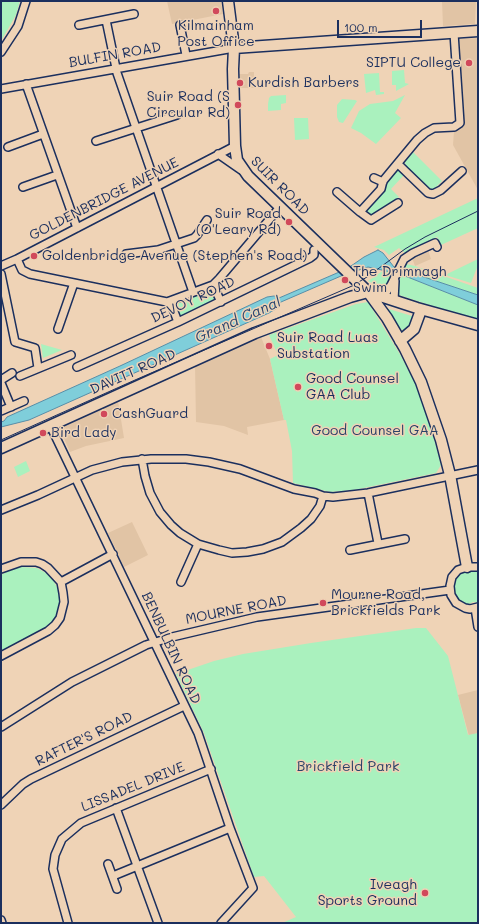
<!DOCTYPE html>
<html>
<head>
<meta charset="utf-8">
<style>
	body { margin:0 }
	#map { position:relative; width:479px; height:924px; overflow:hidden; background:#efd3b6; font-family:Mali,sans-serif }
	canvas { display:block }
	.frame { position:absolute; inset:0; border:2px solid #1b2f5e; pointer-events:none }
	.scale { position:absolute; left:337px; top:20px; width:85px; height:18px; box-sizing:border-box; border:2px solid #1b2f5e; border-top:0; padding-left:5px; font-size:12px; line-height:14px; white-space:nowrap; color:#1b2f5e; -webkit-text-stroke:3px #efd3b6; paint-order:stroke }
</style>
</head>
<body>
<div id="map">
<canvas width="479" height="924"></canvas>
<div class="frame"></div>
<div class="scale">100 m</div>
</div>
<script>
const ctx = document.querySelector('canvas').getContext('2d');
ctx.lineJoin = 'round';
function paint(path, color) {
  ctx.fillStyle = color;
  ctx.fill(path, 'evenodd');
}
function shape(rows) {
  const path = new Path2D();
  for (const r of rows) {
    path.moveTo(r[0], r[1]);
    for (let i = 2; i < r.length; i += 2) path.lineTo(r[i], r[i + 1]);
  }
  return path;
}
function trace(path, color, width, dash) {
  ctx.strokeStyle = color;
  ctx.lineWidth = width;
  ctx.lineCap = dash ? 'butt' : 'round';
  ctx.setLineDash(dash || []);
  ctx.stroke(path);
}
function write(font, color, halo, rows, align = 'center') {
  ctx.font = font + ' Mali,sans-serif';
  ctx.lineWidth = 3;
  ctx.setLineDash([]);
  ctx.textBaseline = 'middle';
  ctx.strokeStyle = halo;
  ctx.fillStyle = color;
  for (const [text, x, y, turn = 0] of rows) {
    ctx.save();
    ctx.translate(x, y);
    ctx.rotate((+turn || 0) * Math.PI / 180);
    ctx.textAlign = isNaN(turn) ? turn : align;
    if (halo) ctx.strokeText(text, 0, 0);
    ctx.fillText(text, 0, 0);
    ctx.restore();
  }
}
const built = shape([
	[167,1,221,1,223,14,172,24],
	[442,1,476,1,475,24,443,26],
	[478,38,478,190,453,145,454,131,461,129,462,126,465,123,464,120,458,39],
	[249,72,254,72,254,88,239,88,238,74,248,74],
	[428,250,431,259,415,266,412,258],
	[261,337,270,359,284,420,247,427,248,435,224,426,196,422,195,364,232,348],
	[118,401,124,438,86,446,70,452,59,427],
	[132,522,148,555,124,567,108,533],
	[478,690,478,733,469,736,458,695]
]);
const green = shape([
	[1,1,20,1,16,15,1,41],
	[404,70,405,83,409,84,396,91,396,85,392,85,392,71],
	[379,73,380,92,384,92,384,94,376,95,375,90,366,93,364,74],
	[286,95,286,103,281,104,281,110,268,111,268,104,269,98,271,96],
	[405,95,395,113,401,118,376,144,361,133,351,128,359,111,370,104,393,101],
	[342,99,355,100,357,101,343,123,339,122,337,117,337,105],
	[294,118,308,118,309,139,295,140],
	[412,151,442,181,432,191,406,166,405,163,406,159],
	[398,170,404,175,391,189,399,197,373,218,368,217,365,211,384,189,387,182],
	[478,198,478,228,441,245,437,237,405,253,399,248,389,255,384,250,374,247],
	[478,259,478,265,471,283,445,275],
	[406,264,415,266,478,288,478,295,402,270],
	[384,270,390,271,389,274,392,276,385,287,380,287,368,281],
	[400,274,478,305,478,321,399,295,397,290],
	[212,289,217,300,181,317,180,317,175,306,176,303,179,300],
	[368,302,401,356,417,387,431,427,441,465,436,473,354,490,330,492,293,483,292,451,286,420,284,420,270,359,278,355,269,335,356,304],
	[389,309,412,316,414,318,414,324,405,331,400,329,387,312],
	[41,344,62,350,43,358],
	[26,461,30,471,18,477,14,467],
	[21,567,37,568,46,573,53,580,59,591,60,601,58,612,53,622,44,630,1,652,1,575,12,569],
	[465,570,478,570,478,603,473,602,467,605,458,600,454,594,453,583,454,580,459,573],
	[416,628,426,628,448,656,468,735,478,733,478,923,282,923,296,917,264,876,254,877,204,733,176,674,214,661,243,654,311,643]
]);
const water = shape([
	[378,250,383,253,394,267,478,295,478,305,400,274,368,267,341,276,281,302,279,304,279,307,269,313,29,420,1,427,1,422,4,421,7,417,120,366,267,297,274,296,276,296,277,298,279,298,337,273,351,266,364,257,378,250]
]);
const street = shape([
	[106,20,117,73,193,292],
	[79,25,134,14],
	[180,25,186,55],
	[1,52,18,26,26,1],
	[26,84,77,228],
	[1,89,234,48],
	[96,141,177,115],
	[8,147,43,134],
	[218,154,241,170],
	[398,164,428,193,433,194,441,190,462,171],
	[374,178,383,182],
	[23,187,57,175],
	[337,192,360,212],
	[398,203,371,220,360,212,381,189,383,181,417,140,425,133,434,128,454,127,460,123,454,33],
	[126,254,158,250,194,238,197,235,207,220],
	[17,259,22,270,30,274,167,302,213,285,219,279,280,207],
	[1,266,17,259,235,146],
	[1,274,15,342,35,348,38,368],
	[213,285,221,302],
	[383,297,391,285,404,259,413,253,435,243,437,247],
	[170,301,178,322],
	[394,301,395,281],
	[58,329,74,283],
	[77,367,178,322,310,258,314,255,314,250],
	[20,376,71,355],
	[1,380,12,373],
	[1,383,11,407],
	[1,411,24,401],
	[50,425,198,733,230,828,253,888,221,923],
	[142,459,145,476,150,493,160,512,171,525,180,533,198,544,219,550,232,553,247,552,263,549,282,542,301,528,311,519,320,506,323,496],
	[368,493,378,543],
	[1,510,38,495,92,470,122,462,151,459,186,459,209,462,240,469,294,489,315,493,323,496,333,497,368,493,478,470],
	[350,550,405,539],
	[478,567,467,567,458,570,452,577,450,586,451,595,456,603,465,608,470,609,478,607],
	[1,569,21,562,36,562,42,564,48,568,61,582,63,593,64,602,60,618,55,625,48,631,1,656],
	[61,582,113,554],
	[181,582,198,544],
	[475,608,478,627],
	[1,727,72,682,146,645,172,637,257,617,450,590],
	[1,805,23,784,31,779,184,706],
	[116,808,158,923],
	[108,864,117,889],
	[113,876,230,828],
	[1,920,2,923],
	[68,923,53,869,55,855,62,839,81,823,211,769]
]);
const secondary = shape([
	[228,1,234,48,233,69,235,146,237,160,248,176,368,292,387,318,405,349,421,382,441,440,450,475,467,567],
	[234,48,478,31],
	[368,292,417,308,478,325],
	[400,341,414,329,421,310],
	[1,448,255,333,350,297,368,292]
]);
const tram = shape([
	[1,440,135,380,352,286,367,277,405,249,425,237,478,211]
]);
const markers = [
	[216,11,4,"#d1495b"],
	[469,63,4,"#d1495b"],
	[240,83,4,"#d1495b"],
	[238,105,4,"#d1495b"],
	[289,222,4,"#d1495b"],
	[34,256,4,"#d1495b"],
	[345,280,4,"#d1495b"],
	[269,346,4,"#d1495b"],
	[298,387,4,"#d1495b"],
	[104,414,4,"#d1495b"],
	[43,433,4,"#d1495b"],
	[323,603,4,"#d1495b"],
	[425,893,4,"#d1495b"]
];
const poiNames = [
	["Kilmainham",216,26,"center"],
	["Post Office",216,42,"center"],
	["SIPTU College",461,63,"right"],
	["Kurdish Barbers",248,83],
	["Suir Road (S",230,97,"right"],
	["Circular Rd)",230,113,"right"],
	["Suir Road",281,214,"right"],
	["(O'Leary Rd)",281,230,"right"],
	["Goldenbridge Avenue (Stephen's Road)",42,256],
	["The Drimnagh",353,272],
	["Swim",353,288],
	["Suir Road Luas",277,338],
	["Substation",277,354],
	["Good Counsel",306,379],
	["GAA Club",306,395],
	["CashGuard",112,414],
	["Bird Lady",51,433],
	["Mourne Road,",331,595],
	["Brickfields Park",331,611],
	["Iveagh",417,885,"right"],
	["Sports Ground",417,901,"right"]
];
const streetNames = [
	["BULFIN ROAD",115,55,-10],
	["SUIR ROAD",280,186,45],
	["GOLDENBRIDGE AVENUE",104,199,-27],
	["DEVOY ROAD",193,300,-25],
	["DAVITT ROAD",133,372,-24],
	["MOURNE ROAD",236,610,-11],
	["BENBULBIN ROAD",171,648,65],
	["RAFTER'S ROAD",84,739,-26],
	["LISSADEL DRIVE",133,787,-22]
];
const parkNames = [
	["Good Counsel GAA",375,431],
	["Brickfield Park",348,767]
];
const waterNames = [
	["Grand Canal",238,320,-24]
];
paint(built, '#e1c4a5');
paint(green, '#aaf1be');
paint(water, '#7fceda');
trace(water, '#578ea8', 1);
trace(street, '#1b2f5e', 10);
trace(secondary, '#1b2f5e', 13);
trace(street, '#efd3b6', 7);
trace(secondary, '#efd3b6', 10);
trace(tram, '#1b2f5e', 1);
for (const [x, y, r, color] of markers) {
  const dot = new Path2D();
  dot.arc(x, y, r, 0, 2 * Math.PI);
  ctx.fillStyle = color;
  ctx.fill(dot);
  trace(dot, '#efd3b6', 1.5);
}
write('14px', '#1b2f5e', '#efd3b6', poiNames, 'left');
write('14px', '#1b2f5e', '#efd3b6', streetNames);
write('14px', '#294268', '#efd3b6', parkNames);
write('italic 15px', '#2a4771', '#efd3b6', waterNames);
</script>
</body>
</html>
